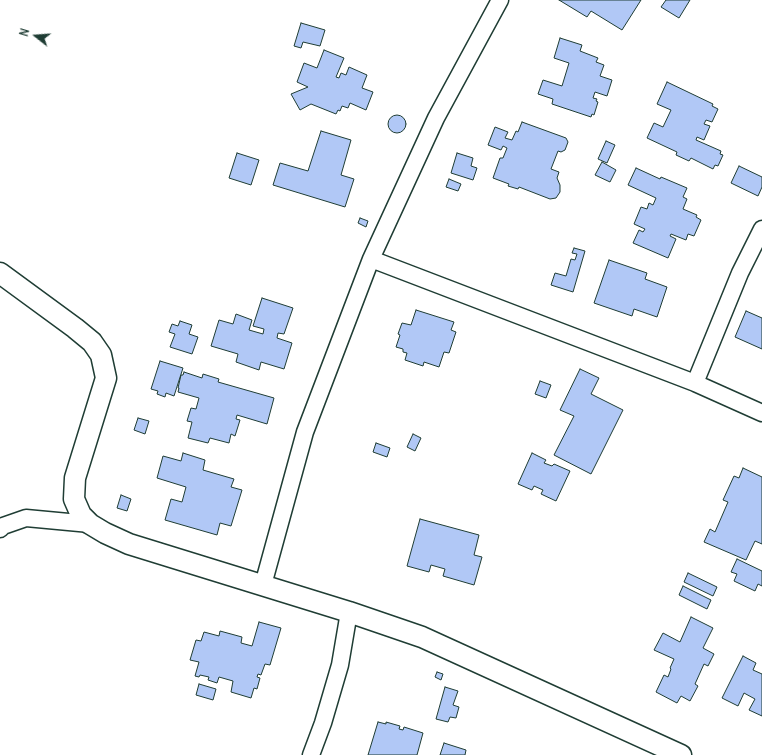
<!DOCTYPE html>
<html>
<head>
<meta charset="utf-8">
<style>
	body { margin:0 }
	#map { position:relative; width:762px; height:755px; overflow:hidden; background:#fff; font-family:Delius,sans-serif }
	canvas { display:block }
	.north { position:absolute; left:16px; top:16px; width:40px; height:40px; -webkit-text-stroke:3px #fff; paint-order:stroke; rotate:287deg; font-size:11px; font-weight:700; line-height:16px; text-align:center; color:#1f3d34 }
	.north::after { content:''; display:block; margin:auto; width:14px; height:18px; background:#1f3d34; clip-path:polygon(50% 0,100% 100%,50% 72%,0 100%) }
</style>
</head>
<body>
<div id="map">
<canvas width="762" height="755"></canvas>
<div class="north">N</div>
</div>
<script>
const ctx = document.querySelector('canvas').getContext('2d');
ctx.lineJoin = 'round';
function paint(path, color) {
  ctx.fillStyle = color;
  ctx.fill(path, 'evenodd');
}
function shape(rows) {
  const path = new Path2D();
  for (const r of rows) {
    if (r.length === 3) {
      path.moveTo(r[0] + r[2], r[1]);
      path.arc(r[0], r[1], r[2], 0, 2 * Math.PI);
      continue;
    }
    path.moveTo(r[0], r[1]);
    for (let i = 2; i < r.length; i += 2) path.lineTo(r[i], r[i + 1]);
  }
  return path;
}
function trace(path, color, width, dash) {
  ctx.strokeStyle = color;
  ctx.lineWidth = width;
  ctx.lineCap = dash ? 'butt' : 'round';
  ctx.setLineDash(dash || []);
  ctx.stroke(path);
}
const building = shape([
	[559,0,641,0,622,30,591,11,587,17,559,0],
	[666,0,690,0,679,18,661,7,666,0],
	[301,23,325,30,320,46,303,42,301,48,294,46,301,23],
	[560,38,582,45,580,51,598,58,596,62,604,65,600,76,612,80,607,96,595,92,593,98,597,99,596,101,598,102,594,115,592,114,591,117,552,104,553,99,538,94,543,80,562,86,569,63,554,58,560,38],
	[324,50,344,58,336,77,339,78,341,73,346,75,349,67,367,75,362,88,373,92,366,110,350,103,348,108,342,106,340,111,338,110,336,114,311,104,300,110,291,94,308,87,297,82,304,63,317,68,324,50],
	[667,82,713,104,712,106,718,109,712,122,706,120,704,124,710,126,704,140,697,137,696,140,721,151,720,154,723,155,718,166,715,165,713,169,691,158,689,161,676,155,677,152,647,138,654,123,663,127,671,110,657,104,667,82],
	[397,124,9],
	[522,122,566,138,568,142,565,150,561,152,558,151,551,169,559,172,557,178,560,185,560,192,556,198,550,199,519,187,518,189,508,186,509,184,493,178,500,158,503,158,507,148,503,146,501,150,488,145,495,127,508,132,505,138,512,140,516,131,518,132,522,122],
	[321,131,351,140,341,175,354,179,345,207,273,185,280,163,308,171,321,131],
	[606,141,615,145,607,163,598,159,606,141],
	[237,153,259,160,251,185,229,178,237,153],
	[457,153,473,158,471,166,477,168,473,180,451,173,457,153],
	[602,162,616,170,610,182,595,175,602,162],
	[739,166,762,177,762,187,758,196,731,183,739,166],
	[636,168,660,179,661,177,687,188,683,197,687,199,683,209,697,215,696,217,701,220,694,236,688,234,686,240,671,234,670,236,676,239,668,258,633,243,639,230,643,232,645,229,634,224,641,207,647,209,649,203,653,205,656,198,628,185,636,168],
	[449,179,461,184,458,191,446,187,449,179],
	[360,218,368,221,366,227,358,223,360,218],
	[574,248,585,251,573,292,551,285,555,273,566,276,571,259,575,260,577,254,572,253,574,248],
	[609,260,647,273,645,279,667,287,657,317,634,309,632,316,594,303,609,260],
	[262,298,293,308,284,334,278,333,277,338,292,343,284,369,261,362,259,370,236,362,238,354,211,346,219,320,233,324,236,314,252,320,249,330,263,334,264,329,253,326,262,298],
	[416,310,454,322,451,330,456,332,449,353,444,352,439,367,424,362,423,366,405,360,407,353,403,352,403,349,396,347,400,335,398,334,402,323,411,325,416,310],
	[746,311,762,318,762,349,735,337,746,311],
	[180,321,192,325,189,334,198,337,192,354,170,347,175,334,169,332,172,324,178,326,180,321],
	[160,361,183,368,174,396,166,393,165,397,157,394,158,391,151,389,160,361],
	[580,369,599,378,591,394,623,410,591,474,554,455,574,416,560,410,580,369],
	[184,372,202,378,203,374,219,379,218,382,274,398,267,424,237,415,236,419,240,420,235,436,231,434,229,443,210,438,208,443,188,438,192,422,187,421,191,408,196,409,199,398,178,392,179,388,178,388,181,375,183,375,184,372],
	[540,381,551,385,546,398,535,394,540,381],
	[138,418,149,421,145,434,134,430,138,418],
	[413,434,421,438,415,451,407,447,413,434],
	[376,443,390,448,387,457,373,452,376,443],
	[183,453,205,460,203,470,234,479,231,487,242,490,231,526,220,523,217,535,165,520,171,499,182,502,186,487,157,478,163,456,181,461,183,453],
	[532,453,546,460,544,463,552,466,554,464,570,471,556,501,541,494,543,490,534,486,532,490,518,484,532,453],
	[743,468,762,477,762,544,755,541,746,560,704,542,710,529,715,532,728,502,723,500,734,476,739,478,743,468],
	[121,495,131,499,127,511,117,508,121,495],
	[420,519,479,535,474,555,482,557,474,585,443,576,445,569,431,565,429,572,407,566,420,519],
	[737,559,762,571,762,586,758,584,755,591,734,581,737,574,731,572,737,559],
	[688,573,717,587,713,596,684,582,688,573],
	[683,586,711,600,707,609,679,595,683,586],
	[691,617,713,628,703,648,714,654,708,666,704,664,695,684,698,686,690,701,681,696,677,703,656,692,664,675,668,677,671,669,670,668,674,659,654,650,663,633,680,642,691,617],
	[259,622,281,628,270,665,265,664,261,675,258,674,257,677,260,678,257,689,254,688,251,698,231,692,233,681,219,677,217,683,208,680,209,677,200,675,199,677,195,676,199,662,190,660,196,640,201,641,204,632,219,636,220,631,242,637,241,643,252,646,259,622],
	[743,656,756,663,753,670,762,674,762,716,749,710,755,699,744,693,738,706,722,698,743,656],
	[437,672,443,674,441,680,435,677,437,672],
	[199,684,216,689,213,700,196,695,199,684],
	[445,687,458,691,453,705,459,707,456,718,450,717,448,722,436,719,445,687],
	[378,722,386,724,386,722,400,726,399,729,403,730,404,727,423,733,417,755,368,755,378,722],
	[444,743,466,750,465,755,440,755,444,743]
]);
const minor = shape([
	[371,259,695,383,762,413],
	[695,383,740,273,762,229],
	[0,529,3,526,26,518,90,524],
	[263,585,305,432,371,259,436,118,500,0],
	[311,755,323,723,340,665,349,612]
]);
const tertiary = shape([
	[0,273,75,328,92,342,101,355,106,378,75,478,74,499,81,515,90,524,105,533,129,544,349,612,422,637,681,755]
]);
paint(building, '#b1c8f6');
trace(building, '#1f3d34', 1);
trace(minor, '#1f3d34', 19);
trace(tertiary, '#1f3d34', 23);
trace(minor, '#fff', 16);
trace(tertiary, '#fff', 20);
</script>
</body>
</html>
